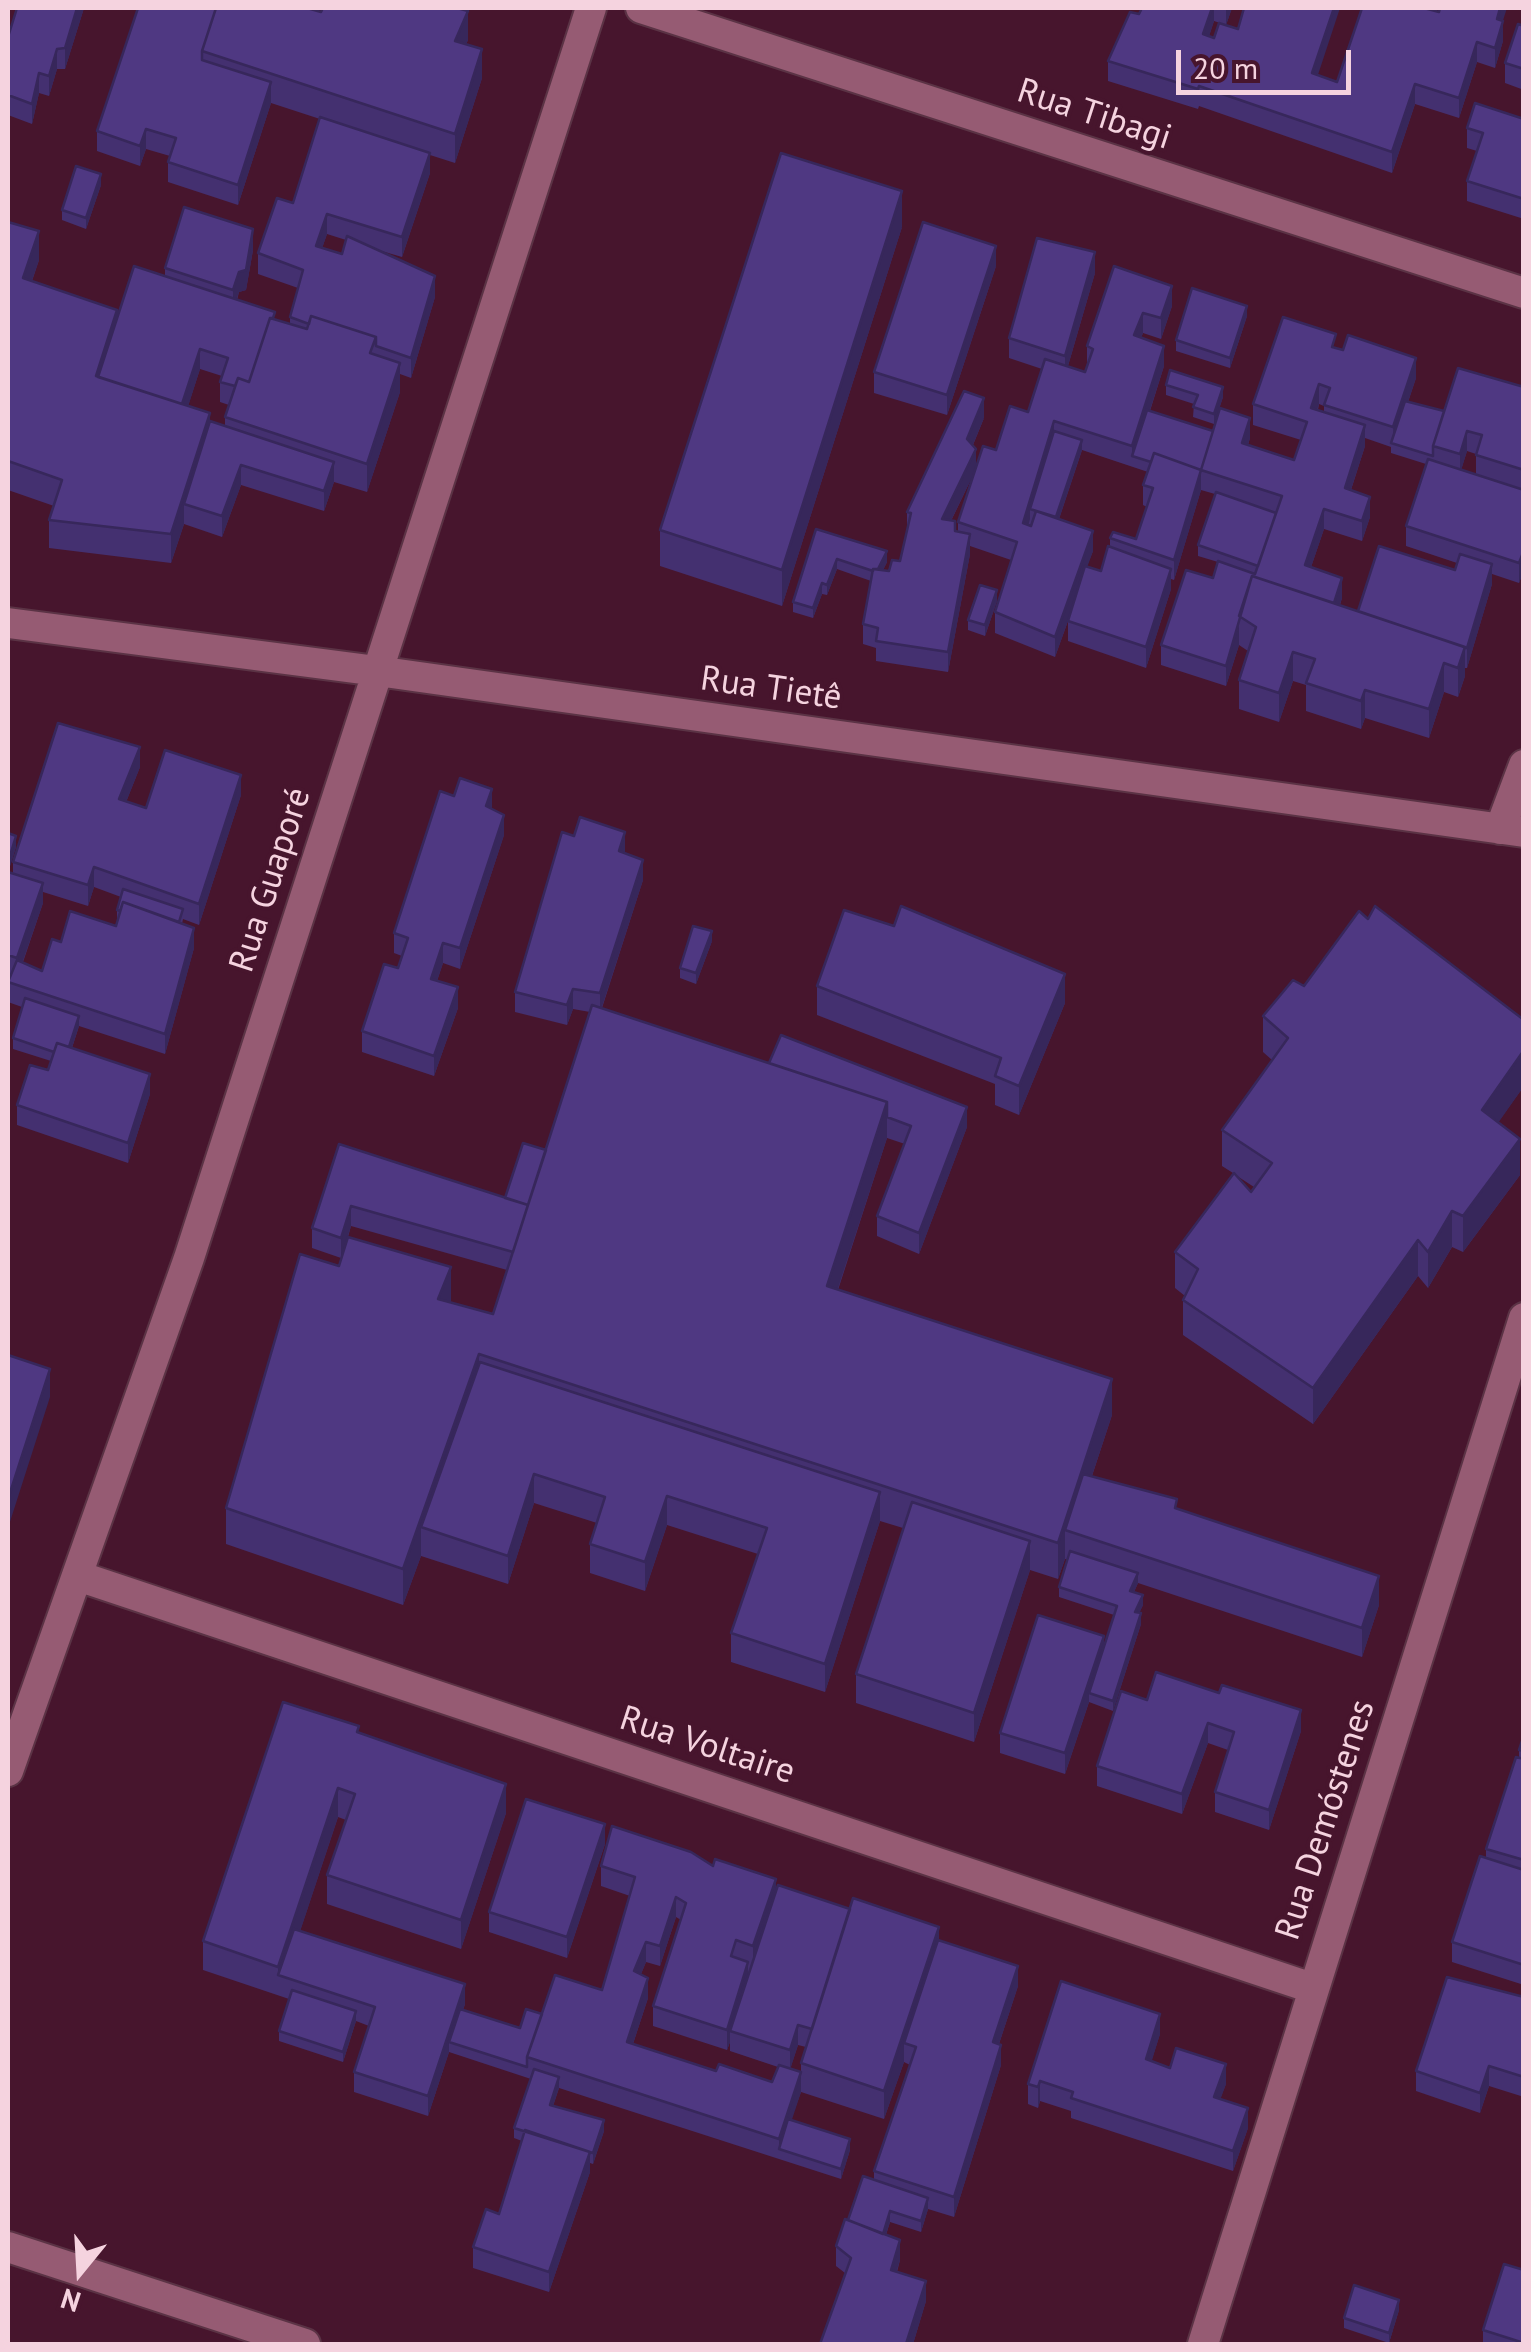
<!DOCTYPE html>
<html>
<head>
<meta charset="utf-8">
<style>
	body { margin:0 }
	#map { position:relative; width:1531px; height:2352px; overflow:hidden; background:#47152d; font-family:"PT Sans",sans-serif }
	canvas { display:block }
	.frame { position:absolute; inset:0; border:10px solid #f5d3df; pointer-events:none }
	.north { position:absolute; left:30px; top:2222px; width:100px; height:100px; -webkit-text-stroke:8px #47152d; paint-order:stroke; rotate:198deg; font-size:28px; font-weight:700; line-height:40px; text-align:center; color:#f5d3df }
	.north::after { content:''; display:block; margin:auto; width:35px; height:45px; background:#f5d3df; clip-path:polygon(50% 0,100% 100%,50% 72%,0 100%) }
	.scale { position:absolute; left:1176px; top:50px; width:175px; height:45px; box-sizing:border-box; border:5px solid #f5d3df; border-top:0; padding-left:12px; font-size:30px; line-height:35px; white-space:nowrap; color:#f5d3df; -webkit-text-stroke:8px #47152d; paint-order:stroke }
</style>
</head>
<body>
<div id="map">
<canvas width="1531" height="2352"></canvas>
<div class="frame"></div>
<div class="north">N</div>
<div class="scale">20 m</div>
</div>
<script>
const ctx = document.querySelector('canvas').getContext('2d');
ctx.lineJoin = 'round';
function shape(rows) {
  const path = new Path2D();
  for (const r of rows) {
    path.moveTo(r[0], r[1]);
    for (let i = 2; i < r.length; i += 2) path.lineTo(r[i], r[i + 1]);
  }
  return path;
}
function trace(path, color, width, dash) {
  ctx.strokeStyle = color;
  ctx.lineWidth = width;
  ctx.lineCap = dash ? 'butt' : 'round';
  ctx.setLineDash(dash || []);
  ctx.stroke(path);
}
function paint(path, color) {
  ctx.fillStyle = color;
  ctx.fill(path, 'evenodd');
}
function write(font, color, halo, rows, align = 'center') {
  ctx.font = font + ' "PT Sans",sans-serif';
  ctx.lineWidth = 8;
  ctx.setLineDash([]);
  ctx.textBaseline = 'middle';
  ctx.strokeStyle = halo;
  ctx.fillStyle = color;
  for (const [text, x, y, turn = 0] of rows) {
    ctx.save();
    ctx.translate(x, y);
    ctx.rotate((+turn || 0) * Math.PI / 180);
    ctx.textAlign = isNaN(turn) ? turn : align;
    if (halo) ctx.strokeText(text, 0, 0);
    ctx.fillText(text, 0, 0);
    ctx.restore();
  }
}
const minor = shape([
	[641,8,1524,293],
	[8,623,377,671,1524,832],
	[1500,829,1524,765],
	[78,1576,1312,1988],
	[8,1771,189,1258,591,8],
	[8,2247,305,2344],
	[1203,2344,1524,1318]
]);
const wall = shape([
	[17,8,84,8,65,69,57,69,49,96,39,93,32,124,8,115,8,37],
	[138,8,321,12,468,40,466,44,482,78,455,163,430,155,430,173,402,257,378,250,435,297,411,378,400,374,400,392,367,492,334,482,324,511,241,485,222,537,184,524,171,563,49,548,49,520,54,506,8,490,8,222,39,260,32,281,117,318,165,276,165,268,253,250,246,290,239,292,237,300,275,319,290,324,290,317,298,288,258,274,258,253,293,203,320,119,271,103,238,205,168,182,168,162,170,156,146,149,140,166,97,151,97,131],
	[327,234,346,240,342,254,322,248],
	[200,369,222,376,220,382,220,402,229,405,225,417,225,426,210,421,188,406],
	[1142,8,1232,8,1226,25,1214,21,1209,36,1337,82,1439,12,1503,21,1503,41,1495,68,1477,62,1459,118,1415,104,1392,173,1199,106,1198,109,1108,81,1108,61,1139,14],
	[1524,26,1524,90,1505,83,1505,63],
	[1524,119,1524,219,1467,201,1467,181,1477,151,1467,148,1467,128],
	[101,185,86,229,62,220,62,210],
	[902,227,782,606,660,566,660,530],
	[996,266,947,415,874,393,874,372],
	[1114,266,1172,306,1161,339,1143,333,1141,338,1164,366,1150,411,1213,431,1250,438,1248,445,1294,460,1301,440,1253,425,1253,404,1336,348,1416,378,1408,402,1444,411,1524,387,1524,570,1519,583,1492,574,1492,584,1467,668,1465,668,1465,676,1458,697,1444,692,1429,738,1365,718,1361,729,1306,711,1306,685,1293,681,1279,722,1239,709,1239,680,1248,651,1239,645,1226,686,1161,665,1161,645,1213,578,1218,562,1198,556,1198,545,1215,494,1201,490,1174,580,1171,579,1171,589,1146,668,1068,641,1068,621,1055,657,995,633,995,612,1011,560,970,546,970,554,948,672,876,661,876,648,863,644,863,624,871,581,837,569,827,595,822,594,813,618,793,612,793,602,816,529,887,562,883,570,889,571,900,561,907,532,907,512,984,418,973,445,976,468,996,450,1028,412,1042,369,1009,358,1009,338,1095,273,1068,366,1085,372,1087,366,1087,346],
	[1319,404,1324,406,1324,412,1318,410],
	[1365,438,1391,447,1391,453,1426,464,1406,526,1406,546,1457,563,1455,570,1358,611,1340,605,1342,598,1311,567,1324,529,1362,541,1370,517,1351,490,1365,446],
	[1082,450,1148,472,1143,485,1143,505,1147,507,1136,539,1110,538,1110,546,1101,571,1087,566,1093,551,1059,519],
	[1467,451,1476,454,1476,475,1461,470],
	[975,471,958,522,958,532,955,531,951,521],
	[1247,316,1230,368,1176,351,1176,340],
	[1166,385,1223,397,1214,424,1193,417,1194,404,1166,395],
	[997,601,985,636,968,630,968,620],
	[140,767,126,802,146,808,241,795,199,925,183,919,182,924,194,948,165,1054,79,1026,72,1048,150,1094,128,1163,17,1125,17,1105,48,1070,51,1061,13,1049,13,1038,22,1007,8,1002,8,980,10,975,8,975,8,833,16,847,8,872,13,874,13,862],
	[94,887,121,897,117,910,117,920,116,926,61,942,42,971,23,962,43,903,43,892,88,906],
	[492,809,504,835,460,969,443,963,437,981,458,1008,434,1076,362,1052,362,1031,398,968,402,956,394,953,394,933],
	[624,853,643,880,602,1008,967,1127,919,1254,877,1236,877,1216,905,1144,887,1138,838,1290,1112,1415,1092,1476,1177,1508,1379,1605,1362,1657,1138,1583,1134,1592,1143,1605,1139,1613,1141,1624,1113,1711,1089,1702,1065,1774,1000,1753,1000,1733,1104,1646,1114,1615,1059,1597,1059,1587,1068,1560,1065,1559,1058,1579,1030,1570,974,1742,856,1703,856,1674,903,1528,880,1521,825,1692,731,1662,731,1633,758,1554,667,1525,645,1591,590,1573,590,1544,597,1523,534,1503,508,1584,421,1556,403,1605,226,1544,226,1508,339,1266,341,1258,312,1248,312,1228,339,1144,505,1198,546,1150,590,1012,573,1009,567,1025,515,1012,515,992],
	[351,1226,507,1270,493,1314,451,1302,348,1237],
	[1368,919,1524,1020,1524,1086,1498,1122,1520,1175,1463,1252,1452,1247,1428,1288,1418,1276,1313,1424,1183,1335,1183,1300,1185,1296,1175,1288,1175,1252,1233,1173,1222,1166,1222,1130,1272,1060,1263,1052,1263,1016,1304,986],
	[1234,1174,1254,1187,1251,1192],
	[894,926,1065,1003,1019,1115,995,1105,995,1084,817,1015,817,986],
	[712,941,696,984,680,978,680,968],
	[1147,1700,1301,1731,1269,1830,1215,1812,1215,1792,1228,1750,1208,1743,1182,1814,1097,1786,1097,1766],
	[359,1732,506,1813,461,1949,327,1904,327,1875,346,1820,338,1817,300,1931,465,2004,463,2010,520,2028,542,2014,602,1990,630,1896,601,1886,601,1866,713,1866,776,1890,939,1941,1018,1986,999,2044,1001,2065,954,2217,928,2209,921,2232,890,2222,886,2235,900,2260,897,2272,926,2301,913,2344,820,2344,845,2273,836,2266,836,2246,847,2220,874,2180,874,2171,910,2065,904,2062,884,2119,801,2092,791,2120,850,2150,841,2179,559,2088,553,2106,604,2131,593,2164,590,2163,590,2172,549,2292,473,2268,473,2247,499,2214,522,2141,514,2138,514,2128,531,2079,449,2052,428,2116,354,2092,354,2072,369,2026,356,2021,343,2062,279,2041,279,2031,289,1999,203,1970,203,1941],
	[676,1917,681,1920,653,2006,653,2026,727,2050,730,2042,730,2051,778,2067,772,2082,716,2071,633,2044,648,1998,641,1974,646,1962,660,1966],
	[798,2045,806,2047,801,2063,801,2072,790,2069],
	[1524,1735,1524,1985,1452,1962,1452,1942,1486,1858,1486,1849,1519,1758,1519,1750],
	[605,1844,567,1958,489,1932,489,1912],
	[1524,1997,1524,2097,1489,2086,1480,2113,1416,2091,1416,2071],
	[1160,2034,1151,2062,1226,2084,1220,2099,1248,2128,1233,2171,1071,2118,1071,2111,1040,2101,1038,2108,1028,2104,1028,2084],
	[1524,2270,1524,2344,1483,2344,1483,2330],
	[1399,2310,1389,2343,1344,2328,1344,2318]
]);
const shadedWall = shape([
	[77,8,84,8,65,69,65,48],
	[1212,8,1214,8,1214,21,1203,55,1203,34],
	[1226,8,1232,8,1226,25],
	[1334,8,1340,8,1312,93,1312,73],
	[1500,8,1507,8,1497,39,1497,19],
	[468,11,468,40,455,70,455,41],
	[1503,21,1503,41,1495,68,1495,48],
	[1477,42,1477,62,1459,118,1459,98],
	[57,49,57,69,49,96,49,76],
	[482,49,482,78,455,163,455,134],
	[39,73,39,93,32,124,32,104],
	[271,82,271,103,238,205,238,185],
	[1415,84,1415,104,1392,173,1392,152],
	[146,129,146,149,140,166,140,146],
	[430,153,430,173,402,257,402,237],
	[101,174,101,185,86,229,86,218],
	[902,191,902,227,782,606,782,570],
	[327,214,327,234,316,266,316,246],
	[253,229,253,250,246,290,239,292,233,310,233,290],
	[39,231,39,260,23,307,23,278],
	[996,246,996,266,947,415,947,395],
	[1095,252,1095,273,1065,376,1065,356],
	[435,276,435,297,411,378,411,358],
	[1172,286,1172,306,1161,339,1161,318],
	[1247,306,1247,316,1230,368,1230,358],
	[117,310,117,338,102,387,96,376],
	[1143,313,1143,333,1134,356,1134,335],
	[1164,346,1164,366,1135,457,1132,456,1132,466,1132,446],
	[200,349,200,369,180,432,180,411],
	[1416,358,1416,378,1394,444,1393,427],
	[400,363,400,392,367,492,367,464],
	[1319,384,1319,404,1311,428,1311,408],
	[1223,387,1223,397,1214,424,1214,414],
	[984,398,984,418,967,459,967,439],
	[210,413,210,441,184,504,184,524,171,563,171,534],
	[1250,418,1250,438,1242,463,1242,443],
	[1054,421,1054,441,1030,509,1030,519,1023,543,1023,523],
	[1365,425,1365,446,1345,508,1345,488],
	[1467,431,1467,451,1460,474,1460,454],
	[1082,440,1082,450,1056,528,1056,517],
	[976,449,976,469,942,539,942,519],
	[334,462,334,482,324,511,324,491],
	[241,465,241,485,222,537,222,516],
	[1201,470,1201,490,1174,580,1174,560],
	[1370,497,1370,517,1362,541,1362,521],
	[1324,509,1324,529,1305,585,1305,565],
	[1093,531,1093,551,1055,657,1055,637],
	[970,534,970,554,948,672,948,652],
	[1524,550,1524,570,1519,583,1519,563],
	[887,551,887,562,877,583,877,573],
	[837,559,837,569,827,595,827,585],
	[1492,564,1492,584,1467,668,1467,648],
	[1171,569,1171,589,1146,668,1146,647],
	[1342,578,1342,598,1331,631,1331,611],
	[822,583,822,594,813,618,813,608],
	[997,590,997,601,985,636,985,625],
	[1239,625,1239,645,1226,686,1226,666],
	[1465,647,1465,676,1458,697,1458,668],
	[1293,652,1293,681,1279,722,1279,693],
	[1444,663,1444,692,1429,738,1429,709],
	[1365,690,1365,718,1361,729,1361,701],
	[140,747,140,767,119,820,119,799],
	[241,775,241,795,199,925,199,904],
	[492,789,492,809,486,806],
	[504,815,504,835,460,969,460,948],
	[625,832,625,852,619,871,619,851],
	[16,836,16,847,8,873,8,862],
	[643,860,643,880,600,1013,600,993],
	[94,867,94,887,88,906,88,885],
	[43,883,43,903,17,978,17,958],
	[194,928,194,948,165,1054,165,1034],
	[712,931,712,941,696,984,696,973],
	[443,943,443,963,431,999,431,979],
	[1065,974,1065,1003,1019,1115,1019,1086],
	[458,987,458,1008,434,1076,434,1056],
	[573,989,573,1009,567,1025,567,1005],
	[79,1016,79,1026,66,1066,66,1055],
	[1524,1050,1524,1086,1482,1146,1482,1110],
	[150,1074,150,1094,128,1163,128,1143],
	[887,1102,887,1138,827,1322,827,1286],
	[967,1107,967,1127,919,1254,919,1233],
	[1520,1139,1520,1175,1463,1252,1463,1216],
	[351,1206,351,1226,341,1258,341,1238],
	[1452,1211,1452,1247,1428,1288,1428,1252],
	[1418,1240,1418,1276,1313,1424,1313,1388],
	[451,1267,451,1303,438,1299],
	[479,1354,479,1390,421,1527,421,1556,403,1605,403,1569],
	[50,1369,50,1397,8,1528,8,1499],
	[1112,1379,1112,1415,1073,1533,1065,1530,1065,1559,1058,1579,1058,1543],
	[534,1474,534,1503,508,1584,508,1556],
	[880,1492,880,1521,825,1692,825,1664],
	[667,1496,667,1525,645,1591,645,1562],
	[1030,1541,1030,1570,974,1742,974,1713],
	[1138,1573,1138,1583,1130,1601,1130,1591],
	[1379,1576,1379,1605,1362,1657,1362,1628],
	[1143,1595,1143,1605,1135,1622,1135,1612],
	[1141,1613,1141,1624,1113,1711,1113,1701],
	[1104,1636,1104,1657,1089,1693,1089,1702,1065,1774,1065,1753],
	[1301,1710,1301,1731,1269,1830,1269,1810],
	[1208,1723,1208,1743,1182,1814,1182,1794],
	[506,1784,506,1813,461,1949,461,1920],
	[338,1788,338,1817,285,1977,278,1975,278,1967],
	[605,1824,605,1844,567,1958,567,1937],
	[776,1879,776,1899,753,1966,753,1946],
	[676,1897,676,1917,660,1966,660,1946],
	[939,1927,939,1956,904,2043,904,2062,884,2119,884,2091],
	[646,1942,646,1962,634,1991,634,1971],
	[748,1962,748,1982,730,2031,730,2042,727,2050,727,2030],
	[1018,1966,1018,1986,993,2062,993,2042],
	[648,1978,648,1998,627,2062,627,2042],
	[465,1984,465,2004,452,2043,449,2042,449,2052,428,2116,428,2096],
	[356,2011,356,2021,343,2062,343,2052],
	[1160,2014,1160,2034,1146,2080,1146,2059],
	[798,2025,798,2045,790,2070,790,2050],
	[1001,2045,1001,2065,954,2217,954,2197],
	[1226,2064,1226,2084,1214,2117,1214,2097],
	[1489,2066,1489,2086,1480,2113,1480,2093],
	[801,2072,801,2092,782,2150,779,2149,779,2139],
	[559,2077,559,2088,550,2115,550,2105],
	[1040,2081,1040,2101,1038,2108,1038,2087],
	[1248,2108,1248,2128,1233,2171,1233,2151],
	[604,2120,604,2131,593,2164,593,2153],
	[850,2139,850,2150,841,2179,841,2169],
	[590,2152,590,2172,549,2292,549,2272],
	[928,2198,928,2209,921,2232,921,2221],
	[890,2211,890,2222,880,2253,880,2242],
	[900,2240,900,2260,891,2290,891,2270],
	[926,2281,926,2301,913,2344,906,2344],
	[1399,2300,1399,2310,1389,2343,1389,2333]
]);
const building = shape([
	[17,8,77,8,65,48,57,49,49,76,39,73,32,104,8,95,8,37,17,8],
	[138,8,216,8,202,51,202,60,271,82,238,185,168,162,176,138,146,129,140,146,97,131,138,8],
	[216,8,307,8,321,12,323,8,457,8,468,11,455,41,482,49,455,134,202,51,216,8],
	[1142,8,1212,8,1203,34,1214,38,1219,23,1238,29,1244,8,1334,8,1312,73,1337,82,1362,8,1424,8,1439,12,1440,8,1500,8,1497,19,1503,21,1495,48,1477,42,1459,98,1415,84,1392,152,1199,86,1198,89,1108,61,1130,12,1139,14,1142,8],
	[1518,24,1524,26,1524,69,1505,63,1518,24],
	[1475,103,1524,119,1524,199,1467,181,1483,133,1467,128,1475,103],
	[320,117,430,153,402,237,327,214,316,246,342,254,347,236,435,276,411,358,376,346,376,337,311,316,309,324,290,317,303,270,258,253,277,198,293,203,320,117],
	[781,153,902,191,782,570,660,530,781,153],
	[76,166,101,174,86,218,62,210,76,166],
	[184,207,253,229,246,270,239,272,233,290,165,268,184,207],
	[8,222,39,231,23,278,117,310,96,376,210,413,171,534,49,520,62,480,8,461,8,222],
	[923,222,996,246,947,395,874,372,923,222],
	[1037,238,1095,252,1065,356,1009,338,1037,238],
	[134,266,275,312,273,318,270,318,249,382,238,378,235,386,220,382,228,358,200,349,182,404,98,377,134,266],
	[1114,266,1172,286,1161,318,1143,313,1134,335,1164,346,1132,446,1054,421,1023,523,1031,526,1036,511,1093,531,1055,637,995,612,1017,542,958,522,983,446,996,450,1010,406,1028,412,1045,359,1085,372,1093,349,1087,346,1114,266],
	[1192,288,1247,306,1230,358,1176,340,1192,288],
	[311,316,376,337,370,353,400,363,367,464,225,417,238,378,249,382,270,318,307,329,311,316],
	[1283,317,1336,334,1332,347,1343,350,1348,335,1416,358,1393,427,1324,405,1330,388,1319,384,1311,408,1365,425,1345,488,1370,497,1362,521,1324,509,1305,565,1342,578,1334,603,1252,576,1226,666,1161,645,1186,570,1213,578,1218,561,1255,574,1282,496,1201,470,1220,408,1250,418,1242,443,1294,460,1307,422,1253,404,1283,317],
	[1458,368,1524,387,1524,470,1476,455,1482,435,1467,431,1460,454,1433,446,1458,368],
	[1170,370,1223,387,1214,414,1193,407,1198,395,1166,385,1170,370],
	[964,391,984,398,967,439,976,449,942,519,955,521,955,531,970,534,948,652,876,641,878,628,863,624,873,569,889,571,892,560,900,561,911,513,907,512,964,391],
	[1405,401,1444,411,1433,446,1433,456,1391,443,1405,401],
	[1147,410,1213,431,1201,470,1154,453,1151,462,1132,456,1147,410],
	[210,421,334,462,324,491,241,465,222,516,184,504,210,421],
	[1054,431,1082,440,1056,517,1030,509,1054,431],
	[1154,453,1201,470,1174,560,1110,538,1113,532,1136,539,1153,488,1143,485,1154,453],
	[1428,459,1524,490,1524,550,1519,563,1406,526,1428,459],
	[1216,492,1276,513,1258,566,1198,545,1216,492],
	[816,529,887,551,878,569,873,569,873,571,837,559,827,585,822,583,813,608,793,602,816,529],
	[1108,546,1171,569,1146,647,1068,621,1085,566,1101,571,1108,546],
	[1379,546,1455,570,1460,554,1492,564,1467,648,1358,611,1379,546],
	[1252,576,1465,647,1458,668,1444,663,1429,709,1365,690,1361,701,1306,683,1315,659,1293,652,1279,693,1239,680,1256,627,1239,616,1252,576],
	[980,585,997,590,985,625,968,620,980,585],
	[58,723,140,747,119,799,146,808,165,750,241,775,199,904,94,867,88,885,13,862,58,723],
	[460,778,492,789,486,806,504,815,460,948,443,943,431,979,458,987,434,1056,362,1031,384,964,398,968,408,938,394,933,440,791,454,796,460,778],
	[580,817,625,832,619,851,643,860,600,993,573,989,567,1005,515,992,562,832,574,836,580,817],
	[8,833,16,836,8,862,8,833],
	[8,872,43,883,17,958,8,955,8,872],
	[123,889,183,909,179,922,123,902,120,911,117,910,123,889],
	[123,902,194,928,165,1034,8,982,17,960,42,971,52,939,61,942,70,911,116,926,123,902],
	[901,906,1065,974,1019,1086,995,1076,1001,1058,817,986,844,910,894,926,901,906],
	[1375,906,1524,1020,1524,1050,1482,1110,1520,1139,1463,1216,1452,1211,1428,1252,1418,1240,1313,1388,1183,1300,1198,1269,1175,1252,1234,1173,1251,1192,1272,1163,1222,1130,1288,1038,1263,1016,1293,980,1304,986,1359,911,1368,919,1375,906],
	[693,926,712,931,696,973,680,968,693,926],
	[25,998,79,1016,69,1047,57,1043,54,1052,13,1038,25,998],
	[592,1005,887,1102,827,1286,1112,1379,1058,1543,479,1354,403,1569,226,1508,300,1254,339,1266,348,1237,451,1267,438,1299,493,1314,592,1005],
	[781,1035,967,1107,919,1233,877,1216,911,1126,887,1117,887,1102,769,1063,781,1035],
	[57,1043,150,1074,128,1143,17,1105,30,1065,48,1070,57,1043],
	[523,1143,546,1150,528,1205,505,1198,523,1143],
	[339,1144,528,1205,513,1252,351,1206,341,1238,312,1228,339,1144],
	[8,1355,50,1369,8,1499,8,1355],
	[480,1362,880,1492,825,1664,731,1633,767,1528,667,1496,645,1562,590,1544,605,1497,534,1474,508,1556,421,1527,480,1362],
	[1083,1474,1177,1499,1175,1508,1379,1576,1362,1628,1065,1530,1083,1474],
	[912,1502,1030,1541,974,1713,856,1674,912,1502],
	[1070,1551,1138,1573,1130,1591,1143,1595,1135,1612,1141,1613,1113,1701,1089,1693,1117,1606,1059,1587,1070,1551],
	[1038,1615,1104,1636,1065,1753,1000,1733,1038,1615],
	[1156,1672,1219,1693,1222,1685,1301,1710,1269,1810,1215,1792,1234,1732,1208,1723,1182,1794,1097,1766,1121,1691,1147,1700,1156,1672],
	[283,1702,359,1726,357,1732,506,1784,461,1920,327,1875,355,1794,338,1788,278,1967,203,1941,283,1702],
	[1524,1735,1524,1751,1519,1750,1524,1735],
	[1516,1757,1524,1759,1524,1860,1486,1849,1516,1757],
	[526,1799,605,1824,567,1937,489,1912,526,1799],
	[612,1826,691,1852,713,1866,715,1859,776,1879,753,1946,736,1940,731,1956,748,1962,727,2030,653,2006,686,1903,676,1897,660,1946,646,1942,634,1971,648,1978,627,2042,716,2071,719,2064,772,2082,779,2065,801,2072,779,2139,527,2057,555,1975,602,1990,635,1877,601,1866,612,1826],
	[1480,1856,1524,1870,1524,1965,1452,1942,1480,1856],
	[778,1885,850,1909,812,2029,798,2025,790,2050,730,2031,778,1885],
	[853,1898,939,1927,884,2091,801,2063,853,1898],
	[294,1929,465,1984,428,2096,354,2072,375,2007,278,1975,294,1929],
	[938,1940,1018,1966,993,2042,1001,2045,954,2197,874,2171,916,2047,904,2043,938,1940],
	[1447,1977,1524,1997,1524,2077,1489,2066,1480,2093,1416,2071,1447,1977],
	[1061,1981,1160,2014,1146,2059,1170,2068,1176,2048,1226,2064,1214,2097,1248,2108,1233,2151,1071,2098,1073,2092,1040,2081,1038,2087,1028,2084,1061,1981],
	[292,1990,356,2011,343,2052,279,2031,292,1990],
	[460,2009,520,2028,526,2009,542,2014,527,2057,527,2067,449,2042,460,2009],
	[534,2069,559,2077,550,2105,604,2120,593,2153,514,2128,534,2069],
	[788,2119,850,2139,841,2169,779,2149,788,2119],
	[525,2130,590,2152,549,2272,473,2247,486,2209,499,2214,525,2130],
	[863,2176,928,2198,921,2221,890,2211,883,2234,848,2220,863,2176],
	[845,2219,900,2240,891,2270,926,2281,906,2344,820,2344,851,2258,836,2246,845,2219],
	[1504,2264,1524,2270,1524,2343,1483,2330,1504,2264],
	[1354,2285,1399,2300,1389,2333,1344,2318,1354,2285]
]);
const streetNames = [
	["Rua Tibagi",1094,115,18],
	["Rua Tietê",771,689,8],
	["Rua Guaporé",271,880,-72],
	["Rua Voltaire",707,1746,18],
	["Rua Demóstenes",1326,1820,-72]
];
trace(minor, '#5b3345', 34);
trace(minor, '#965b73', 30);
paint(wall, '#443070');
paint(shadedWall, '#37275b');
paint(building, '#4f3882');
trace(building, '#37275b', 2.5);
write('35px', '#f5d3df', '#47152d', streetNames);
</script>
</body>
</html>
